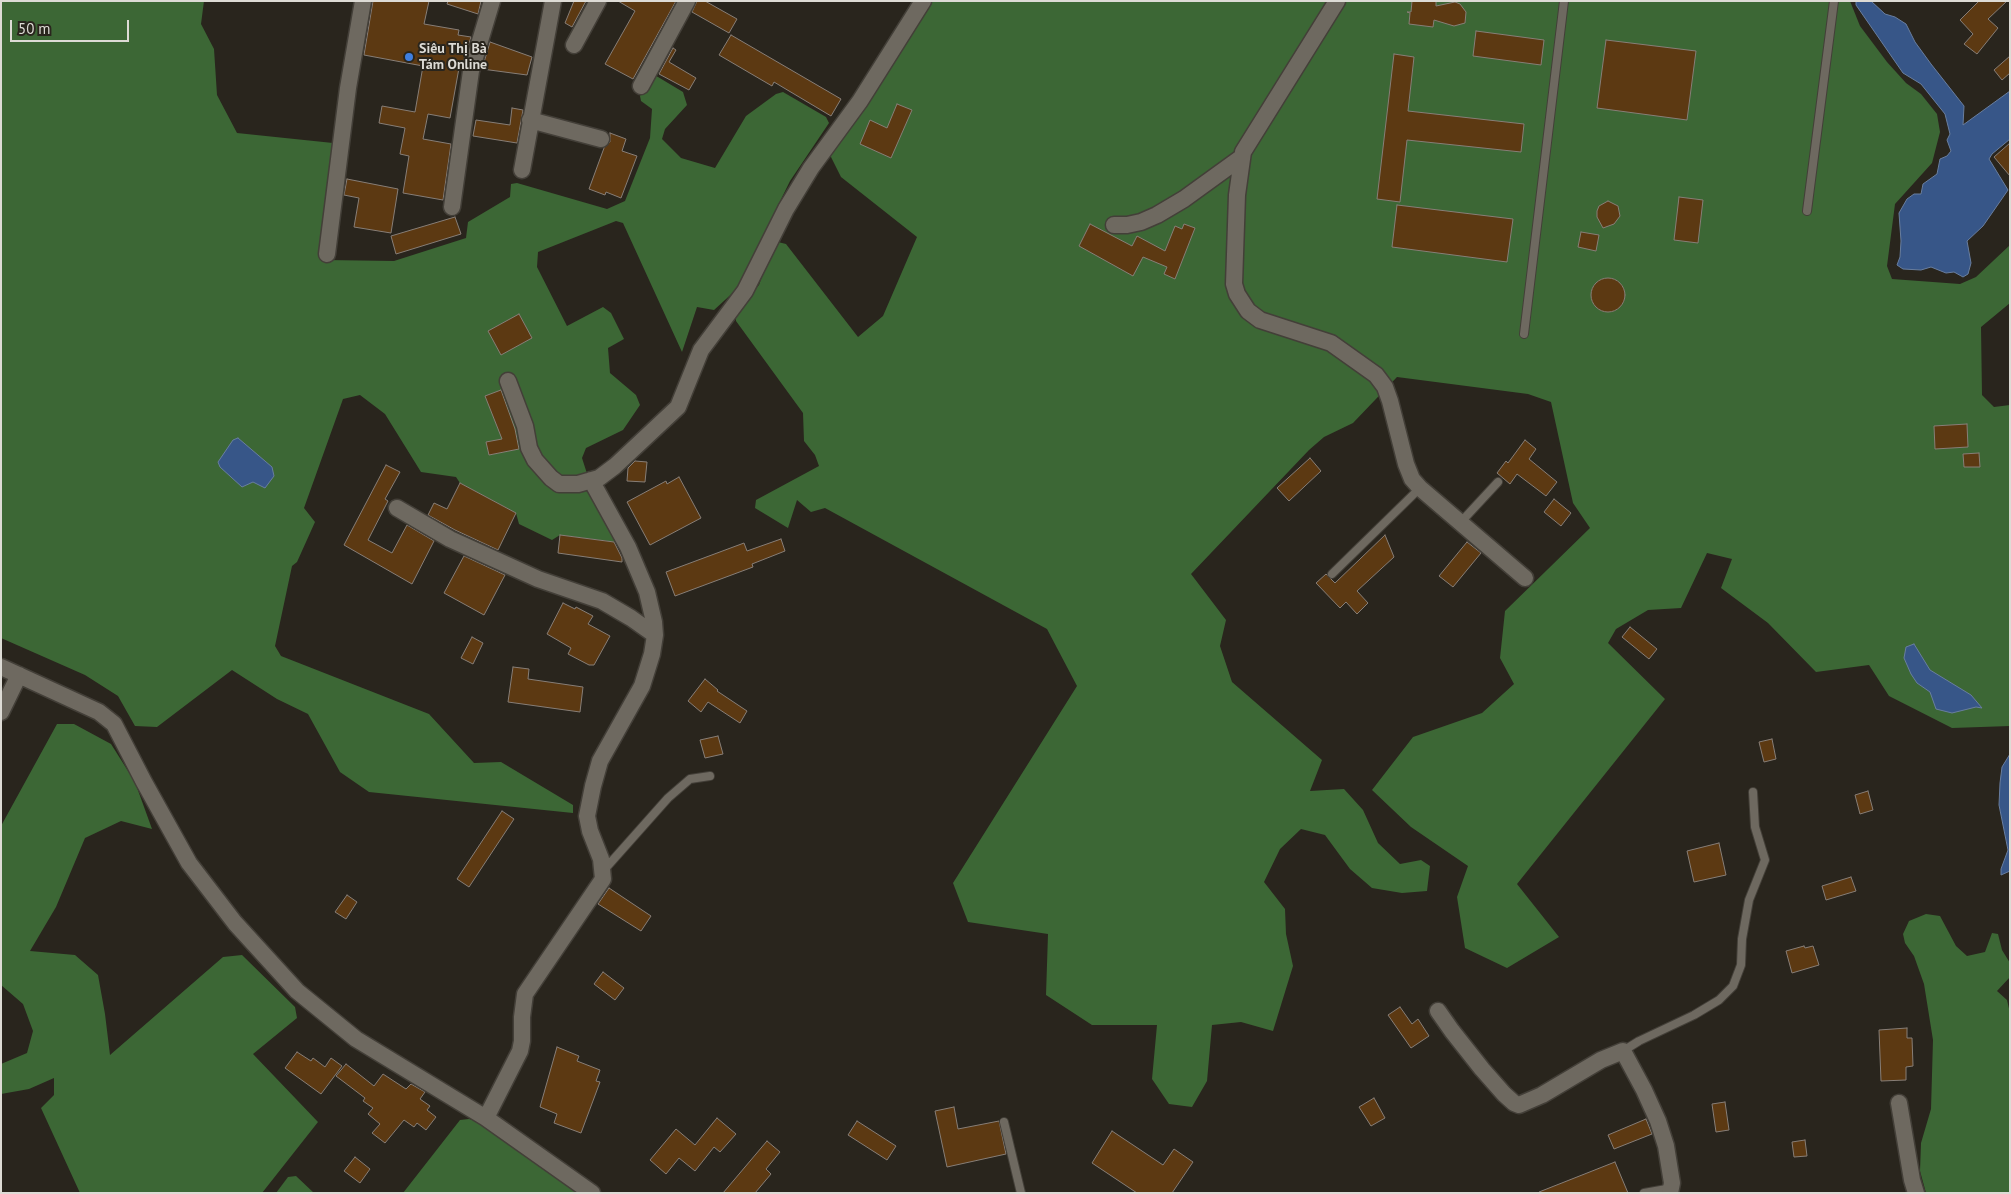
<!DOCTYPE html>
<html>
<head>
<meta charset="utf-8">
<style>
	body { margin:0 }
	#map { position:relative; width:2011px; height:1194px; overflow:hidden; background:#29251d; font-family:"PT Sans",sans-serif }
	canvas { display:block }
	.frame { position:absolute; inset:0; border:2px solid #dddbd5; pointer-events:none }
	.scale { position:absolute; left:10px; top:20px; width:119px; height:22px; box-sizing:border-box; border:2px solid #dddbd5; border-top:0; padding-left:6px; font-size:15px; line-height:18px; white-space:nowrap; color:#dddbd5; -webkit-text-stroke:4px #29251d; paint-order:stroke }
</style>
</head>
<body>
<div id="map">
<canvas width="2011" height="1194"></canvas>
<div class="frame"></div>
<div class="scale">50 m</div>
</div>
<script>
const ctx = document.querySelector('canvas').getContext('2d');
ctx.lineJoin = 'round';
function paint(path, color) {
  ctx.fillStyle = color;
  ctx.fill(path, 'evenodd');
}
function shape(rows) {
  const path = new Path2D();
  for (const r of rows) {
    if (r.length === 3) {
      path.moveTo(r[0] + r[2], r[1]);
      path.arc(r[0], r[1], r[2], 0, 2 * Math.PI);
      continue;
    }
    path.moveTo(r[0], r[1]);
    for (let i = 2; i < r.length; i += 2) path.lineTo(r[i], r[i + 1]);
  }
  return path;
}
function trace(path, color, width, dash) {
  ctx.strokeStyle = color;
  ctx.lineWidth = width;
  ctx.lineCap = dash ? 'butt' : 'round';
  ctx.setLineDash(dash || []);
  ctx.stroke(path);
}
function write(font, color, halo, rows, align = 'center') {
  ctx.font = font + ' "PT Sans",sans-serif';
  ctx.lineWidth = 4;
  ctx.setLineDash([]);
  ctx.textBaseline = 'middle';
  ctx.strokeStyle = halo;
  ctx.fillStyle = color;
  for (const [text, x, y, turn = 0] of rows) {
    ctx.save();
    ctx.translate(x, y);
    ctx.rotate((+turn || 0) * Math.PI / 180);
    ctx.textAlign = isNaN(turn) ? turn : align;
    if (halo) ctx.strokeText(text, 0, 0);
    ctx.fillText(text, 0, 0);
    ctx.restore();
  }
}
const forest = shape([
	[1,1,204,1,201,24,214,49,217,95,237,133,333,143,326,260,394,261,466,238,468,222,510,197,511,184,517,183,607,209,625,201,650,138,652,109,641,101,640,96,650,76,653,74,683,92,687,105,665,129,662,139,681,158,715,168,746,116,776,94,783,92,826,117,829,123,790,181,737,289,714,310,697,307,682,352,623,223,616,221,538,252,537,267,567,326,603,307,611,313,624,339,608,348,610,373,636,395,640,405,623,430,586,448,582,458,591,486,624,543,560,535,552,540,519,524,516,513,460,483,456,477,421,472,385,414,360,395,343,399,304,508,315,522,297,562,292,566,275,646,281,656,429,714,474,763,501,762,573,805,573,813,369,792,340,772,308,714,277,699,232,670,157,727,135,726,118,696,85,675,1,638],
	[928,1,1850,1,1860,26,1887,62,1906,83,1921,94,1937,114,1940,132,1932,163,1895,204,1887,266,1892,279,1960,284,1976,277,2010,245,2010,303,1981,327,1982,395,1994,407,2010,405,2010,726,1952,728,1889,696,1869,665,1816,672,1768,623,1721,588,1732,559,1707,553,1681,608,1648,610,1616,629,1608,643,1665,699,1517,884,1559,937,1507,968,1465,948,1457,897,1468,866,1411,827,1372,790,1413,737,1482,713,1514,684,1500,658,1505,611,1590,528,1573,503,1551,402,1528,394,1397,377,1353,423,1324,437,1309,450,1191,574,1226,620,1220,646,1232,682,1322,760,1310,791,1344,789,1363,810,1378,843,1400,864,1421,860,1430,866,1427,891,1402,893,1372,888,1350,869,1325,835,1301,829,1280,849,1264,882,1285,909,1286,934,1293,966,1273,1031,1241,1022,1212,1025,1207,1081,1192,1107,1169,1104,1152,1079,1157,1025,1092,1025,1046,995,1048,934,968,922,953,883,1077,686,1047,629,825,508,811,512,797,500,788,528,755,508,756,500,819,466,815,455,804,441,803,413,736,321,736,310,759,285,774,241,786,244,858,337,883,316,917,237,841,177,830,155],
	[57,724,74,724,111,744,135,782,152,829,121,821,85,838,56,907,30,951,75,955,98,975,105,1014,110,1055,223,957,242,955,295,1007,297,1018,253,1054,318,1122,262,1193,80,1193,41,1108,54,1095,54,1078,29,1089,1,1094,1,1064,27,1053,33,1031,23,1004,1,985,1,826],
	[1926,914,1940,916,1956,946,1967,956,1985,952,1992,933,1998,934,2002,950,2010,963,2010,977,1997,991,2007,1000,2010,1013,2010,1193,1926,1193,1920,1171,1921,1143,1931,1109,1933,1040,1924,984,1914,956,1905,943,1903,934,1909,921],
	[469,1119,482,1122,584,1193,403,1193,460,1120],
	[296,1176,314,1193,276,1193,288,1177]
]);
const water = shape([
	[1856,1,1871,1,1885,14,1895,17,1906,24,1915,42,1931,64,1964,106,1963,125,2010,91,2010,139,1992,154,1989,159,2008,190,1983,226,1967,241,1971,263,1968,274,1963,277,1954,272,1946,273,1931,267,1921,270,1903,269,1897,265,1900,257,1901,241,1899,213,1907,199,1914,194,1921,194,1923,184,1937,174,1940,159,1947,156,1951,151,1947,140,1950,134,1945,114,1921,84,1903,73,1856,5,1856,1],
	[238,438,272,467,274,476,265,488,253,482,242,487,220,467,218,462,233,440,238,438],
	[1914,644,1930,670,1971,695,1982,708,1976,707,1952,713,1936,709,1930,692,1917,683,1911,674,1904,658,1906,647,1914,644],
	[2010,754,2010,871,2001,875,2001,869,2008,850,1999,805,2000,783,2002,767,2010,754]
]);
const building = shape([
	[373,1,429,1,424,24,459,30,458,35,471,37,461,69,459,68,450,118,428,114,423,139,451,144,443,200,403,193,409,156,400,154,405,128,379,123,382,106,415,112,423,66,364,55,373,1],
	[448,1,481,1,478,14,447,4,448,1],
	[574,1,586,1,572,27,565,23,574,1],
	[618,1,676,1,633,79,605,64,635,11,618,1],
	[697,1,705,1,737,19,729,33,692,12,697,1],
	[1412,1,1436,1,1436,6,1455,2,1460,4,1466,12,1465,23,1454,26,1434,20,1433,27,1409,24,1410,13,1407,12,1411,12,1412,1],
	[1979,1,2007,1,1988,19,1998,28,1977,54,1964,44,1973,34,1960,20,1979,1],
	[1476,31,1544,40,1541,65,1473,56,1476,31],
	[731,35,841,99,831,116,774,82,772,86,719,55,731,35],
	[1606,40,1696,51,1687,120,1597,108,1606,40],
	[490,42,532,57,527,75,482,69,490,42],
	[673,48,676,50,669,62,696,78,689,90,659,74,673,48],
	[1394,54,1414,57,1408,111,1524,124,1521,152,1407,140,1400,202,1377,199,1394,54],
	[2010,56,2010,73,2002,80,1994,70,2010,56],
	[897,104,912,110,891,158,860,144,870,120,887,128,897,104],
	[512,108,523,110,517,143,473,136,476,120,510,125,512,108],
	[610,133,626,139,622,151,637,156,621,198,606,192,605,195,589,189,604,148,610,142,610,133],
	[2010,143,2010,176,1994,157,2010,143],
	[347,179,398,189,391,233,354,227,359,198,344,195,347,179],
	[1679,197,1703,200,1698,243,1674,240,1679,197],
	[1608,201,1618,206,1620,216,1614,224,1603,228,1597,217,1597,211,1599,206,1608,201],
	[1397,205,1513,219,1507,262,1392,247,1397,205],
	[455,217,461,234,396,254,391,236,455,217],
	[1090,224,1132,246,1137,236,1165,251,1175,226,1182,229,1184,224,1195,228,1175,279,1164,274,1167,267,1143,257,1133,276,1079,246,1090,224],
	[1581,232,1599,235,1596,251,1578,247,1581,232],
	[1608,295,17],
	[519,314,532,338,501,355,488,331,519,314],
	[501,390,515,429,519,449,489,455,486,442,502,439,485,396,501,390],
	[1967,424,1968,447,1935,449,1934,426,1967,424],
	[1525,440,1536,449,1529,459,1557,482,1546,496,1517,474,1510,484,1497,473,1506,461,1508,463,1525,440],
	[1979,453,1980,467,1964,467,1963,454,1979,453],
	[1310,458,1321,471,1289,501,1277,488,1310,458],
	[635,461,647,462,645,482,627,481,628,468,635,461],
	[386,465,400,472,385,499,388,501,368,540,392,553,407,525,434,541,412,584,344,545,386,465],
	[679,477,701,518,650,545,627,502,666,481,667,484,679,477],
	[460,483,516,513,498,550,455,530,428,515,434,503,447,509,460,483],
	[1554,499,1571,513,1561,526,1544,512,1554,499],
	[560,535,614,542,622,558,622,562,558,553,560,535],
	[1385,535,1394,557,1357,591,1368,603,1357,614,1346,602,1340,608,1316,583,1326,574,1335,583,1385,535],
	[781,539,785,551,752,564,753,567,675,596,666,572,744,543,747,551,781,539],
	[1467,542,1481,553,1453,587,1439,576,1467,542],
	[464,556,505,575,484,615,444,593,464,556],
	[563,603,575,609,576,607,593,616,588,624,610,636,594,665,589,665,568,654,571,648,547,634,563,603],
	[1630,627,1657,649,1649,659,1622,637,1630,627],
	[472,637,483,643,473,664,461,658,472,637],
	[513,667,529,669,528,679,583,687,580,712,508,702,513,667],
	[705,679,718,690,717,691,747,711,740,723,708,702,701,712,688,701,705,679],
	[718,736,723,754,705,758,700,740,718,736],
	[1772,739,1776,759,1764,762,1759,742,1772,739],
	[1868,791,1873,810,1860,814,1855,795,1868,791],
	[502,811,514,819,469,887,457,879,502,811],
	[1719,843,1726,875,1694,882,1687,851,1719,843],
	[1851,877,1856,891,1826,900,1822,886,1851,877],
	[609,888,651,916,641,931,598,904,609,888],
	[347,895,357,902,346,919,335,912,347,895],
	[1804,946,1805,948,1813,946,1819,965,1792,973,1786,951,1804,946],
	[603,972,624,988,615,1000,594,984,603,972],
	[1400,1007,1412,1024,1418,1019,1429,1036,1411,1048,1388,1015,1400,1007],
	[1907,1028,1907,1038,1912,1038,1913,1066,1906,1067,1906,1080,1881,1081,1879,1030,1907,1028],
	[557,1047,579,1056,577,1061,600,1070,596,1081,600,1082,581,1133,554,1123,557,1114,540,1107,557,1047],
	[297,1052,311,1061,313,1058,325,1067,331,1058,342,1066,321,1094,285,1068,297,1052],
	[346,1064,374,1086,383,1074,406,1089,411,1084,425,1092,420,1099,430,1106,427,1110,436,1117,426,1130,417,1123,414,1127,404,1120,385,1143,372,1133,380,1124,368,1114,373,1108,363,1101,365,1098,336,1076,346,1064],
	[1374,1098,1385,1118,1371,1126,1359,1107,1374,1098],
	[1725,1102,1729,1130,1716,1132,1712,1104,1725,1102],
	[954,1107,958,1129,999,1121,1006,1154,947,1167,935,1111,954,1107],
	[717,1118,736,1134,720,1152,714,1147,695,1171,679,1158,666,1174,650,1160,676,1129,695,1145,717,1118],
	[1646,1119,1652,1134,1614,1149,1608,1135,1646,1119],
	[857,1121,896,1146,887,1160,848,1135,857,1121],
	[1112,1131,1163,1165,1174,1149,1193,1162,1172,1193,1137,1193,1092,1163,1112,1131],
	[1805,1140,1807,1156,1794,1157,1792,1142,1805,1140],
	[767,1141,780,1152,766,1169,771,1174,755,1193,723,1193,767,1141],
	[355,1157,370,1169,360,1183,344,1171,355,1157],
	[1615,1162,1628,1193,1539,1193,1539,1192,1615,1162]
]);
const service = shape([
	[1807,211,1834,1],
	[1524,334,1564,1],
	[1460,523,1498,482],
	[1332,574,1420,488],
	[604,870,668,798,690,779,710,776],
	[1623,1051,1639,1041,1694,1015,1719,1000,1733,986,1741,965,1742,939,1749,900,1765,860,1755,827,1753,792],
	[1004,1122,1021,1193],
	[1644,1193,1672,1188]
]);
const minor = shape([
	[1337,1,1243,152,1237,195,1234,284,1237,294,1248,311,1260,320,1331,343,1376,375,1385,387,1390,401,1406,464,1412,479,1420,488,1525,578],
	[574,45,598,1],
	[641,86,687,1],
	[530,120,601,139],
	[522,170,553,1],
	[452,207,471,71,492,1],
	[1114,225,1127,225,1141,222,1157,215,1184,199,1242,157],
	[327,254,348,88,363,1],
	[508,381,525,426,529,448,535,460,551,478,559,484,578,484,599,478,615,466,678,407,701,350,745,291,786,209,811,168,860,101,923,1],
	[397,508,450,539,538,579,602,601,631,618,655,635],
	[1,667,99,712,114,724,144,782,189,863,235,923,297,991,356,1039,486,1118,592,1193],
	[1,712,19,675],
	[1438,1011,1452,1031,1482,1069,1504,1094,1514,1103,1519,1105,1542,1095,1601,1060,1623,1051,1644,1090,1658,1121,1666,1146,1672,1183,1670,1193],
	[1899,1103,1912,1180,1916,1193],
	[486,1118,520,1051,522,1041,522,1017,525,994,603,879,601,859,590,831,587,816,593,786,600,761,642,686,652,654,655,635,654,622,647,592,628,547,591,480]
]);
const markers = [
	[409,57,5,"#3f7fe0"]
];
const poiNames = [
	["Siêu Thị Bà",419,49],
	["Tám Online",419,65]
];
paint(forest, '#3c6735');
paint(water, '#375688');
trace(water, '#697e9f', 1);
paint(building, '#5c3912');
trace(building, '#877e77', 1);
trace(service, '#433f38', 10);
trace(minor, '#433f38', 19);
trace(service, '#6e6960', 8);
trace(minor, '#6e6960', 16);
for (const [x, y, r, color] of markers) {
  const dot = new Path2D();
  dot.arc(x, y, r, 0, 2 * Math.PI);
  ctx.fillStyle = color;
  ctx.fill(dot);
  trace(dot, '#29251d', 2);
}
write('bold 14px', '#dddbd5', '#29251d', poiNames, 'left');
</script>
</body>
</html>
